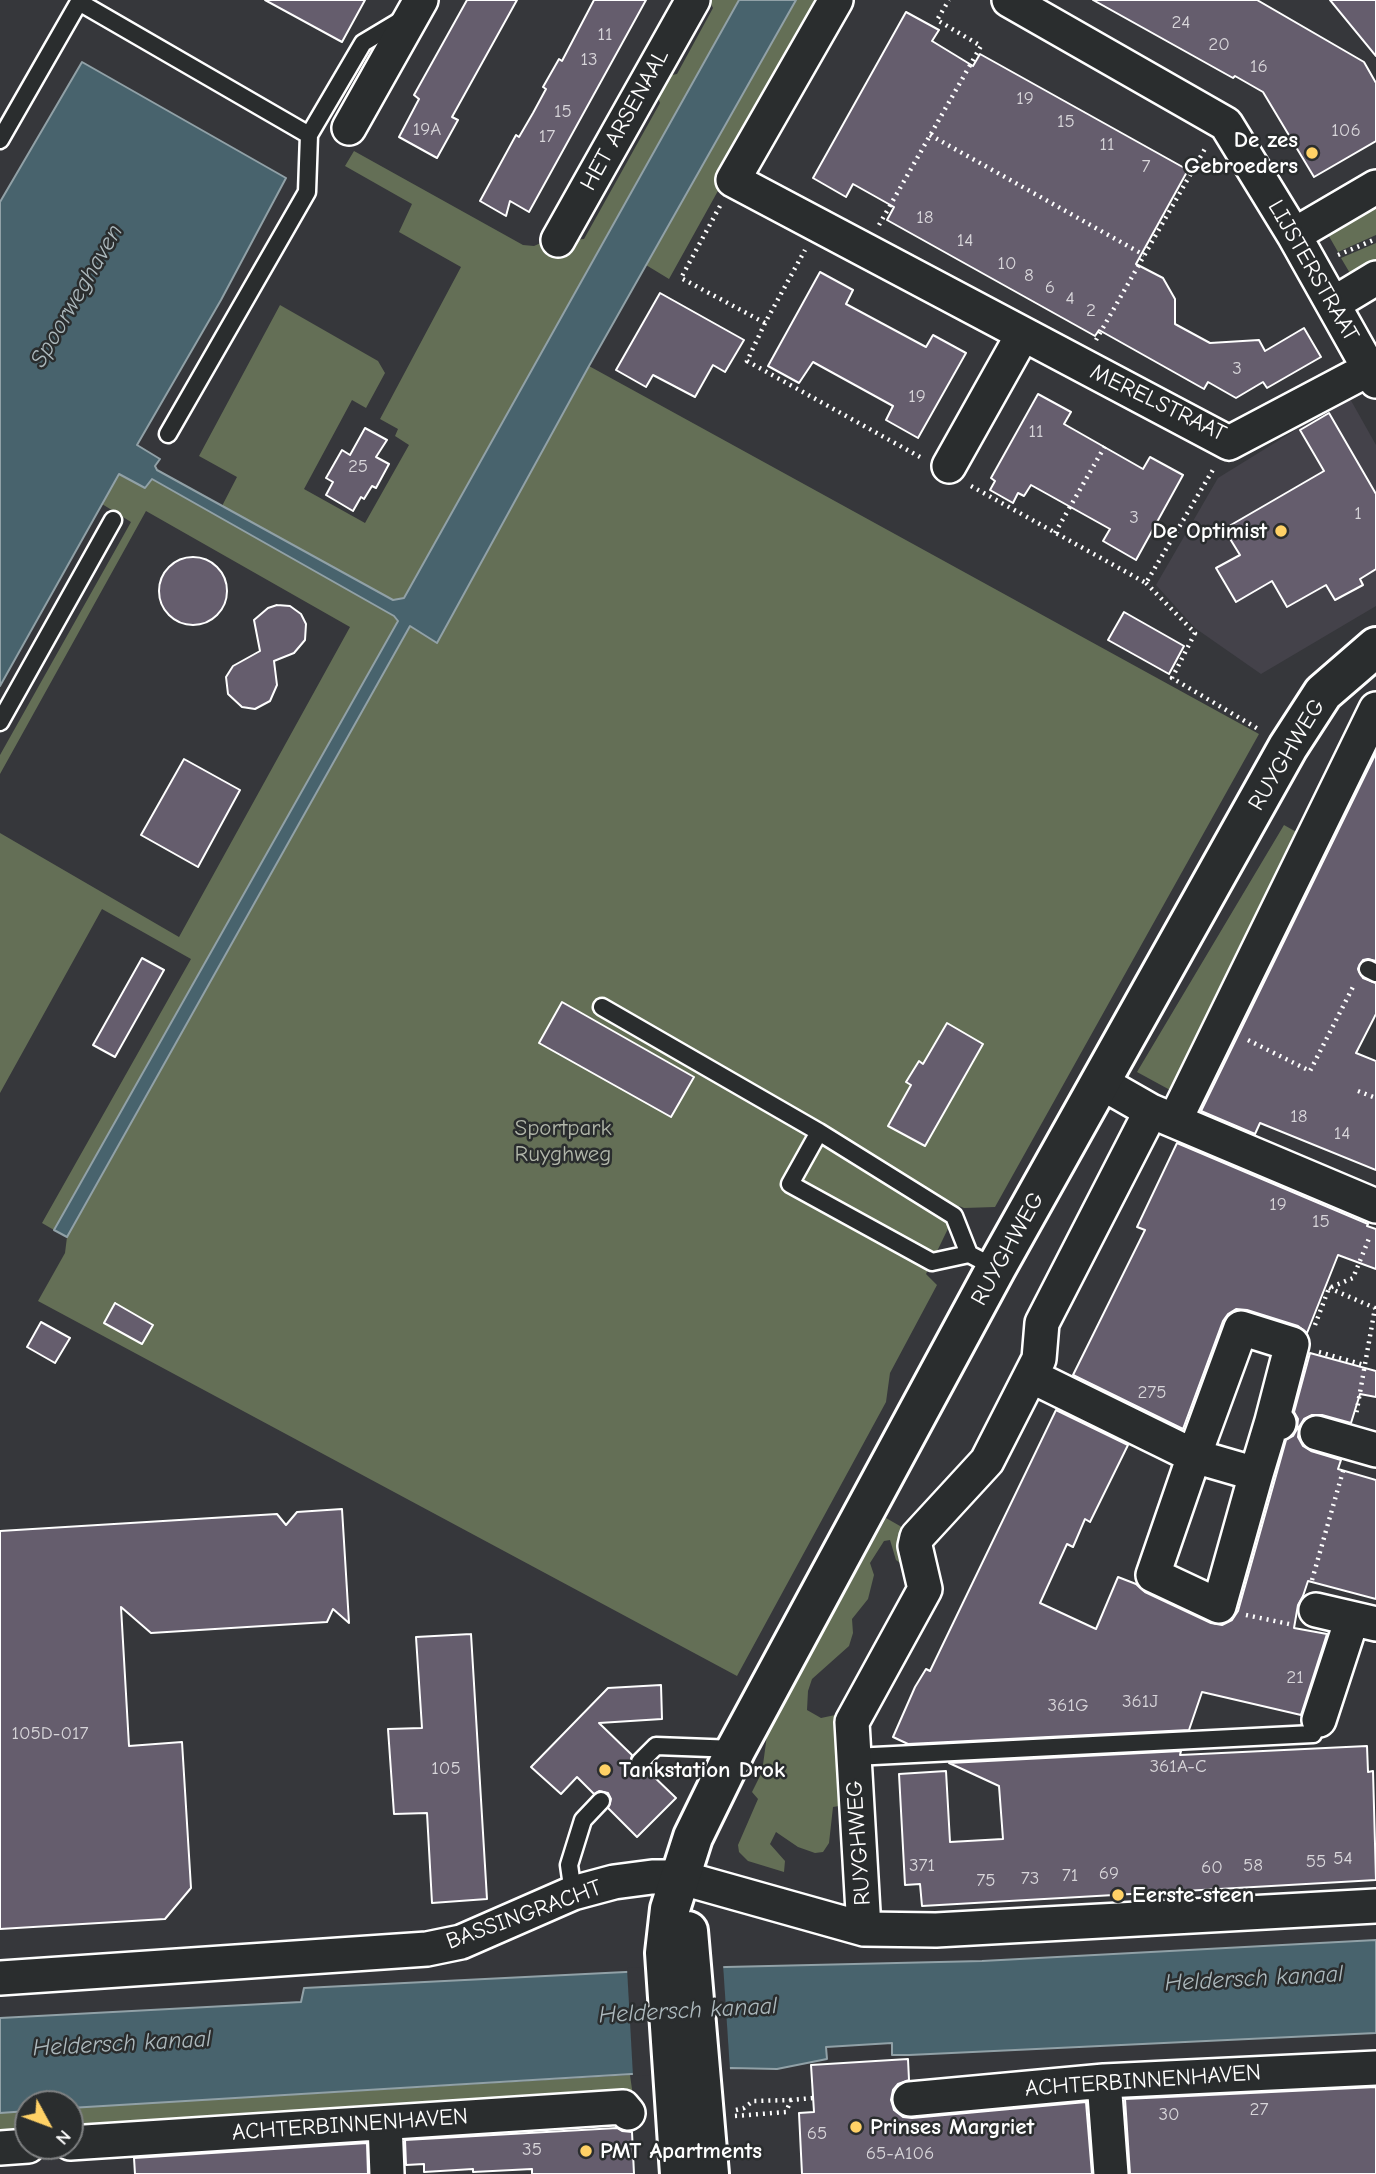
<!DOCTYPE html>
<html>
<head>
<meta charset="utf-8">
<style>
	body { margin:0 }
	#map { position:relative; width:1376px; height:2174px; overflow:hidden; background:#36373b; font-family:"Comic Neue",sans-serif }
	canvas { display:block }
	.north { position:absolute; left:14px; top:2090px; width:70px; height:70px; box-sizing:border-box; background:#2a2d2e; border:2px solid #7f8182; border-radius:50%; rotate:131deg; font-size:19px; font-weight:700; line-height:28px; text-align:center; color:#fff }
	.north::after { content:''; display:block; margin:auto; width:24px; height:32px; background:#ffd166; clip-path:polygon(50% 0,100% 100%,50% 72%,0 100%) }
</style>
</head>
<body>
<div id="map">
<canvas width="1376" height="2174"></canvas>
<div class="north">N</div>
</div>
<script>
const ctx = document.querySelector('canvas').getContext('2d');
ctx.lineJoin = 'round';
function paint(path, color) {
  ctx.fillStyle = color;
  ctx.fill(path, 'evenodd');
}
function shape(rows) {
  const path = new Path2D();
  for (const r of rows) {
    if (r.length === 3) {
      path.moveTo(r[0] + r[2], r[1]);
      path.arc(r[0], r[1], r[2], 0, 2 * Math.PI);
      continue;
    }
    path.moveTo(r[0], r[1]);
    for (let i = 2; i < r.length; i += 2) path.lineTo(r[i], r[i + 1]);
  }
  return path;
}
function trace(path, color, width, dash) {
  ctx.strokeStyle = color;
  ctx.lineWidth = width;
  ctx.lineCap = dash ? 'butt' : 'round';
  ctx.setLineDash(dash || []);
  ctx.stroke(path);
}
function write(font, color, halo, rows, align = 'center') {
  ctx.font = font + ' "Comic Neue",sans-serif';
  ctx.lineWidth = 5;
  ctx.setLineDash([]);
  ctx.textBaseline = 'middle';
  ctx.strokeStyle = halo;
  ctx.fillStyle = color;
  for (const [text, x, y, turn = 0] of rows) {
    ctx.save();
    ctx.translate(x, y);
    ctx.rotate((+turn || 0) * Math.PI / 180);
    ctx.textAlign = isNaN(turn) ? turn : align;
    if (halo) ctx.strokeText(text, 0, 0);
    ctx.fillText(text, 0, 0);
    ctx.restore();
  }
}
const built = shape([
	[1349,397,1376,445,1376,606,1261,674,1195,628,1156,585,1218,478]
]);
const green = shape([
	[709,0,739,0,404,598,393,601,222,506,237,477,199,456,280,305,378,361,385,373,366,408,352,400,304,489,365,523,409,445,395,436,398,429,380,419,461,267,399,232,412,204,345,166,354,151,523,245,534,246,543,242,584,239,660,103,655,90,662,77,677,74,713,8],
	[796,0,824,0,669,279,646,265],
	[1376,208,1376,235,1338,252,1326,231,1336,220,1346,226],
	[1376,243,1376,268,1351,275,1341,258],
	[589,366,1259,734,995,1207,964,1208,959,1206,926,1274,937,1285,890,1373,886,1402,737,1676,38,1301,65,1253,67,1237,405,635,410,626,437,642],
	[119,473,144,488,152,478,394,616,398,621,54,1230,42,1223,191,959,102,909,0,1093,0,833,179,937,350,627,146,511,0,774,0,755,131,522,102,504],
	[1284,825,1307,838,1181,1096,1137,1072],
	[886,1518,907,1530,908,1569,896,1560,890,1540,884,1541,870,1563,874,1575,868,1599,852,1619,853,1633,849,1646,812,1679,808,1691,807,1710,821,1718,840,1714,845,1805,833,1807,829,1843,823,1852,815,1853,798,1847,776,1832,770,1844,785,1861,784,1872,748,1861,739,1852,738,1845,758,1799,752,1792,762,1772,767,1735],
	[630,2075,633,2096,70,2130,70,2108],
	[28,2111,28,2132,0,2134,0,2113]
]);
const water = shape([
	[739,0,796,0,589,366,437,643,410,626,67,1237,54,1230,398,621,394,616,152,479,145,488,119,474,0,686,0,202,82,62,286,178,221,300,137,445,160,459,155,466,157,470,393,600,404,598,739,0],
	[1376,1940,1376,2033,909,2055,892,2055,892,2043,826,2047,827,2059,777,2069,731,2068,70,2108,70,2104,28,2104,28,2111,0,2113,0,2018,301,2002,304,1988,726,1967,982,1961,1376,1940]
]);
const pier = shape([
	[723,1964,730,2070,633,2076,627,1968]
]);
const building = shape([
	[265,0,365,0,342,42,265,0],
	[467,0,517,0,452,117,458,120,437,158,399,137,419,99,414,95,467,0],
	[594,0,646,0,529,212,510,201,506,216,480,201,516,135,519,137,533,113,546,89,543,87,559,59,562,61,594,0],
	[1093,0,1257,0,1364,62,1376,83,1376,141,1314,177,1263,92,1235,76,1233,78,1093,0],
	[1330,0,1376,0,1376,56,1330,0],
	[906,12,939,30,932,41,973,66,980,54,1188,170,1136,264,1163,278,1175,299,1175,324,1210,343,1259,340,1265,351,1304,328,1321,357,1267,388,1263,382,1236,398,1208,382,1204,389,1099,330,1095,336,887,220,894,207,853,184,846,197,813,178,906,12],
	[820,272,853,290,846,304,926,347,933,335,966,353,918,438,886,420,893,406,813,362,799,383,768,366,820,272],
	[660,293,744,340,725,372,713,365,695,397,653,375,646,387,616,370,660,293],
	[1038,394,1071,412,1064,424,1143,469,1150,457,1183,475,1136,560,1103,541,1110,529,1031,485,1024,496,1018,493,1013,503,990,490,995,481,991,478,1038,394],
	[1329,413,1376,494,1376,569,1360,579,1363,585,1335,600,1326,585,1287,607,1272,581,1236,602,1216,568,1240,555,1224,529,1324,471,1300,430,1329,413],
	[365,428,387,440,376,457,389,464,376,488,372,486,364,499,361,497,353,511,326,495,333,482,326,478,342,450,350,455,365,428],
	[193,591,34],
	[277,605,290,606,301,614,306,624,305,640,294,653,274,661,277,685,270,701,255,709,242,707,228,694,226,677,233,666,260,651,254,620,268,608,277,605],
	[1124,612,1184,646,1169,674,1108,640,1124,612],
	[1376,753,1376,961,1368,959,1363,960,1358,969,1363,978,1376,983,1376,1014,1356,1053,1376,1061,1376,1170,1260,1123,1255,1134,1201,1111,1376,753],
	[184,759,240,790,198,867,141,835,184,759],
	[142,958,164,970,115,1057,93,1045,142,958],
	[562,1002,694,1077,671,1117,539,1043,562,1002],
	[947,1023,983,1044,925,1146,888,1126,911,1085,906,1082,919,1061,923,1064,947,1023],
	[1177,1143,1368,1224,1367,1226,1376,1229,1376,1269,1338,1255,1307,1333,1298,1326,1247,1310,1236,1309,1228,1314,1223,1321,1183,1429,1073,1375,1145,1230,1137,1227,1177,1143],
	[115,1303,153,1325,142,1344,104,1323,115,1303],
	[41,1322,70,1338,55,1363,27,1347,41,1322],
	[1310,1353,1376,1371,1376,1397,1360,1394,1351,1423,1322,1415,1312,1415,1304,1419,1299,1427,1298,1437,1303,1446,1311,1451,1341,1460,1338,1469,1376,1480,1376,1599,1308,1581,1303,1596,1298,1605,1294,1628,1327,1634,1301,1715,1202,1692,1189,1730,908,1744,893,1737,915,1687,926,1669,930,1671,1056,1410,1128,1445,1090,1522,1085,1519,1073,1547,1067,1544,1040,1603,1096,1629,1118,1577,1136,1584,1145,1592,1211,1623,1222,1625,1232,1620,1238,1611,1286,1440,1293,1436,1297,1429,1298,1419,1294,1412,1310,1353],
	[342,1509,349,1623,333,1609,327,1622,151,1633,121,1607,129,1746,182,1742,191,1888,165,1919,0,1929,0,1531,277,1514,286,1525,297,1512,342,1509],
	[471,1634,487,1899,432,1903,427,1813,394,1814,388,1729,422,1728,416,1637,471,1634],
	[661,1685,662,1719,599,1723,632,1755,630,1764,633,1770,642,1772,647,1770,676,1798,637,1837,608,1808,611,1799,608,1793,599,1791,594,1794,577,1777,561,1794,531,1767,608,1688,661,1685],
	[1367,1746,1368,1772,1373,1771,1376,1880,922,1906,920,1884,905,1885,899,1774,946,1771,950,1842,1003,1839,999,1786,949,1763,1181,1751,1180,1755,1367,1746],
	[908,2059,909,2080,898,2084,893,2090,891,2100,894,2110,903,2117,912,2118,1086,2102,1092,2174,802,2174,799,2113,814,2112,811,2065,908,2059],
	[1376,2087,1376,2174,1130,2174,1125,2099,1376,2087],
	[617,2128,622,2131,632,2132,634,2174,532,2174,532,2169,473,2172,473,2169,424,2172,424,2164,406,2165,405,2140,617,2128],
	[367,2143,368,2174,135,2174,134,2158,367,2143]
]);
const path = shape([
	[930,135,1144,255],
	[720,206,681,278,765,323,805,250],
	[879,225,981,46,937,20,949,0],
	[1338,255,1376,239],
	[765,323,747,361,920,457],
	[1096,340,1206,147],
	[971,486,1146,583,1214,468],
	[1055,533,1105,446],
	[1146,583,1195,633,1172,678,1260,730],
	[1248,1040,1310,1071,1354,985],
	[1358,1091,1376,1098],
	[1329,1288,1375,1308,1356,1415],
	[1315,1325,1329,1288,1353,1278,1370,1236],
	[1319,1352,1364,1365],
	[1312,1580,1343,1471],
	[1246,1615,1289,1624],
	[736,2110,744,2108,753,2101,791,2100],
	[735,2116,786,2112,791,2100,813,2098]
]);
const lane = shape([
	[0,140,79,2,309,135],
	[168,434,307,192,309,135,363,43,403,19],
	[0,722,113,520],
	[1368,969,1376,973],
	[602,1007,819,1132,954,1216,969,1254,996,1268],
	[819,1132,790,1184,932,1262,969,1254],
	[854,1757,1313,1734,1319,1720],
	[640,1762,656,1746,736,1749],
	[573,1893,569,1865,583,1820,601,1801]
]);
const street = shape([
	[836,0,733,180,1229,443,1369,369],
	[1009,0,1226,124,1294,235,1376,381],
	[349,128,421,0],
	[1294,235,1376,187],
	[558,240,693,0],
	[1333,304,1376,278],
	[949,466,1023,334],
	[1102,1083,1151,1111,1376,1206],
	[1175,1120,1376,709],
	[1031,1376,1194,1456,1153,1575,1219,1606,1256,1474],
	[1272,1421,1256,1474,1194,1456,1241,1328,1292,1344,1272,1421,1279,1423],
	[1317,1433,1376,1450],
	[1316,1610,1376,1624],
	[1319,1720,1352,1619],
	[864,1929,852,1722,925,1589,915,1546,917,1537,987,1461,1039,1359,1042,1323,1151,1111],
	[0,1978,427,1949,461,1942,573,1893,614,1882,652,1877,679,1877,864,1929,936,1930,1376,1906],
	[1104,2081,1111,2174],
	[910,2099,1104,2081,1376,2068],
	[385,2123,387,2174],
	[70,2143,623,2107,628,2113],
	[0,2148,28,2146]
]);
const secondary = shape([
	[688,1931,709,2174],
	[680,2174,665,1953,670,1909,693,1837,736,1749,996,1268,1288,747,1323,693,1376,647]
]);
const markers = [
	[1312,153,7,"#ffd166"],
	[1281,531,7,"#ffd166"],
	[605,1770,7,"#ffd166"],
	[1118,1895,7,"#ffd166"],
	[856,2127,7,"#ffd166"],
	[586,2151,7,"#ffd166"]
];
const numberNames = [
	["24",1181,23],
	["11",605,35],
	["20",1219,45],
	["13",589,60],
	["16",1259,67],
	["19",1025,99],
	["15",563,112],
	["15",1066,122],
	["19A",427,130],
	["106",1346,131],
	["17",547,137],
	["11",1107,145],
	["7",1146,167],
	["18",925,218],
	["14",965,241],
	["10",1007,264],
	["8",1029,276],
	["6",1050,288],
	["4",1070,299],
	["2",1091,311],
	["3",1237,369],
	["19",917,397],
	["11",1036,432],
	["25",358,467],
	["1",1358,514],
	["3",1134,518],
	["18",1299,1117],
	["14",1342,1134],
	["19",1278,1205],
	["15",1321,1222],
	["275",1152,1393],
	["21",1295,1678],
	["361J",1140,1702],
	["361G",1068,1706],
	["105D-017",50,1734],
	["361A-C",1178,1767],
	["105",446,1769],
	["54",1343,1859],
	["55",1316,1862],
	["371",922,1866],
	["58",1253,1866],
	["60",1212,1868],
	["69",1109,1874],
	["71",1070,1876],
	["73",1030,1879],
	["75",986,1881],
	["27",1259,2110],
	["30",1169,2115],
	["65",817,2134],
	["35",532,2150],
	["65-A106",900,2154]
];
const streetNames = [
	["HET ARSENAAL",625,120,-61],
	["LIJSTERSTRAAT",1313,271,60],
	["MERELSTRAAT",1158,403,26],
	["RUYGHWEG",1287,755,-59],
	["RUYGHWEG",1008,1249,-61],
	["RUYGHWEG",859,1843,-94],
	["BASSINGRACHT",524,1915,-20],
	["ACHTERBINNENHAVEN",1143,2081,-4],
	["ACHTERBINNENHAVEN",350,2125,-4]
];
const poiNames = [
	["De zes",1298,140,"right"],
	["Gebroeders",1298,166,"right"],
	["De Optimist",1267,531,"right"],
	["Tankstation Drok",619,1770],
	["Eerste steen",1132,1895],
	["Prinses Margriet",870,2127],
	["PMT Apartments",600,2151]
];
const parkNames = [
	["Sportpark",563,1128],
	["Ruyghweg",563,1154]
];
const waterNames = [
	["Spoorweghaven",77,296,-60],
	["Heldersch kanaal",1254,1979,-3],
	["Heldersch kanaal",688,2011,-3],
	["Heldersch kanaal",122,2044,-3]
];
paint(built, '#44424a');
paint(green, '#646f56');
paint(water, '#48636d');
trace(water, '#91a1a7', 2);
paint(pier, '#36373b');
paint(building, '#655d6d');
trace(building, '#fff', 2);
trace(lane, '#fff', 21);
trace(street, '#fff', 38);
trace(secondary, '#fff', 44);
trace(path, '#fff', 4.5, [2, 5]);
trace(lane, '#2a2d2e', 16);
trace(street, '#2a2d2e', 33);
trace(secondary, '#2a2d2e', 38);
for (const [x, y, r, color] of markers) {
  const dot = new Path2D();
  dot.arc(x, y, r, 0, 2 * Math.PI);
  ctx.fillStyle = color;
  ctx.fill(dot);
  trace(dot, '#2a2d2e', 2.5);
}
write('19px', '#d8d6da', null, numberNames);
write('23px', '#fff', '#2a2d2e', streetNames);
write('bold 23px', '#fff', '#2a2d2e', poiNames, 'left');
write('23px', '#b2b7aa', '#2a2d2e', parkNames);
write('italic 24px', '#adb9bd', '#2a2d2e', waterNames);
</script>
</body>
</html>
